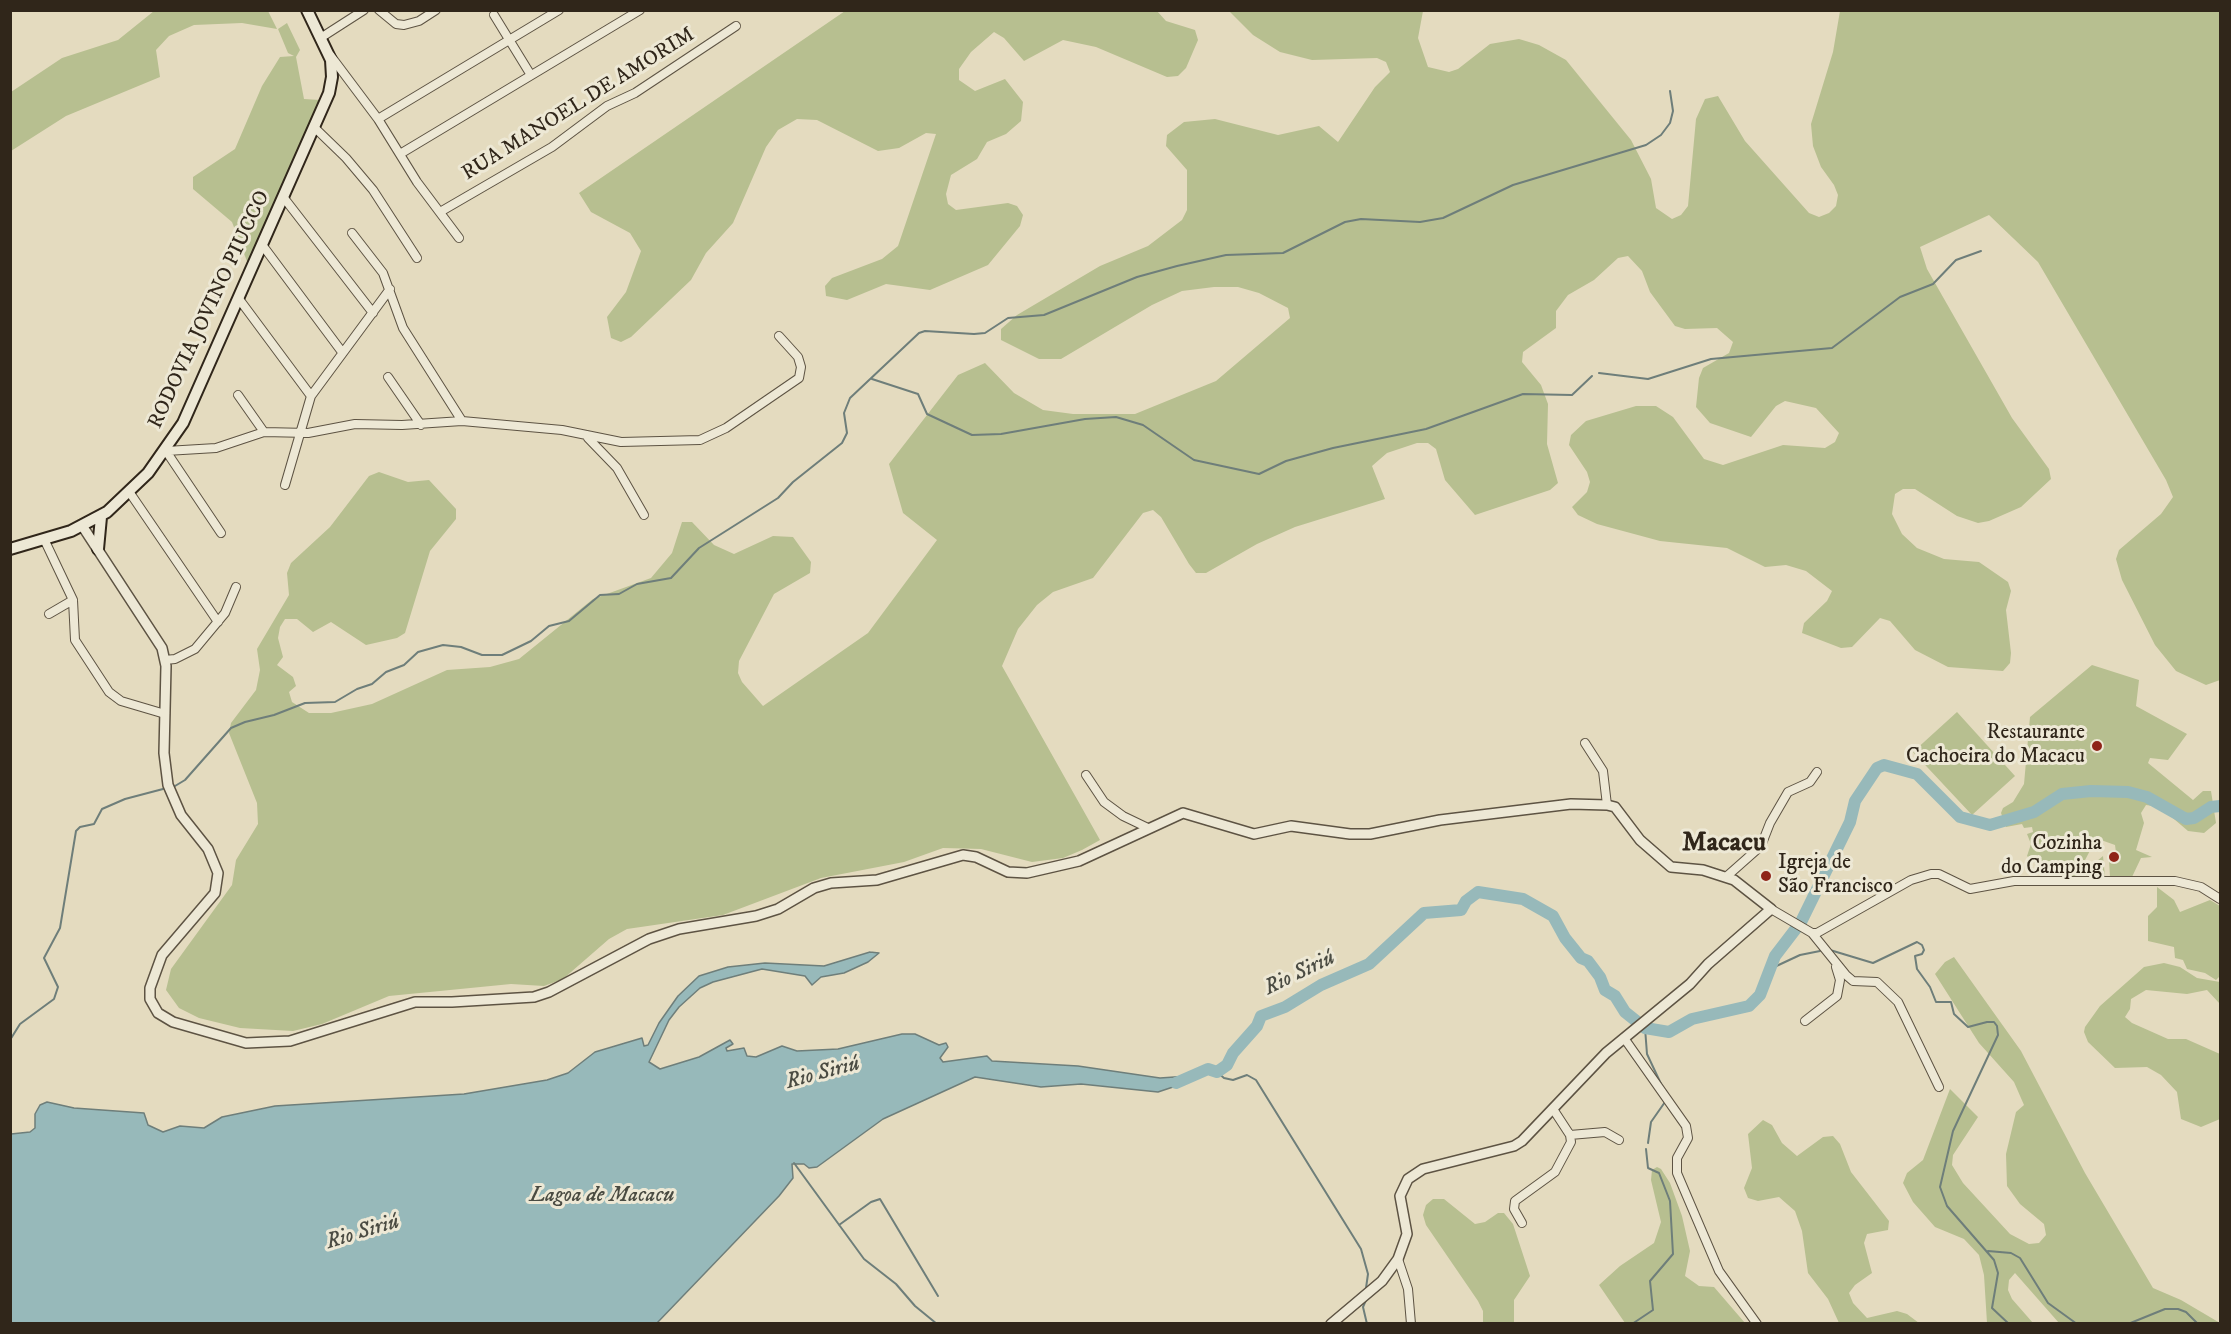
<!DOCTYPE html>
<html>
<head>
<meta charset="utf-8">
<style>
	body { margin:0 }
	#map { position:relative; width:2231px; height:1334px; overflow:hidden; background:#e4dbbf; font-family:"IM FELL DW Pica",serif }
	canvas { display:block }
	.frame { position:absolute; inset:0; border:12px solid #30261a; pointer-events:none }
</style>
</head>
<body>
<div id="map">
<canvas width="2231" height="1334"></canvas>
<div class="frame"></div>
</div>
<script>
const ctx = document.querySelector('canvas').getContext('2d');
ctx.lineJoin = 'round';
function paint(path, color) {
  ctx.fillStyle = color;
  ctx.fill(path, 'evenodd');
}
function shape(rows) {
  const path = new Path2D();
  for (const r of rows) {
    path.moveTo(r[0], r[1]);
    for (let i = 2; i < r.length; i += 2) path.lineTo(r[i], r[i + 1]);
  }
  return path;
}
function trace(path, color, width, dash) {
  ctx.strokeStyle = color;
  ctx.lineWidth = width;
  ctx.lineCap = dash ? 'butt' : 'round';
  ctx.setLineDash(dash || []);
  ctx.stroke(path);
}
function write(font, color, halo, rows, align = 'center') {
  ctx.font = font + ' "IM FELL DW Pica",serif';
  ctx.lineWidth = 6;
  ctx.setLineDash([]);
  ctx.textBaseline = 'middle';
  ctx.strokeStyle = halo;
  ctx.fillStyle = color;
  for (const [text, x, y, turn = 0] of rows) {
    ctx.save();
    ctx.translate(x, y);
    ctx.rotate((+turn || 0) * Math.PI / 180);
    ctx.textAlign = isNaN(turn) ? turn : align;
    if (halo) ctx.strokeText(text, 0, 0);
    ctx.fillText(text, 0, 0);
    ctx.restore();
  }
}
const green = shape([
	[233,11,268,11,277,29,242,23,194,25,169,36,156,50,160,77,66,116,11,151,11,92,62,58,118,40,154,11],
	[845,11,1157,11,1166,21,1195,30,1198,40,1186,68,1178,76,1167,77,1096,47,1063,40,1024,61,1004,38,994,32,971,52,959,69,959,80,975,91,1005,79,1023,102,1021,121,1006,134,987,142,977,159,951,175,946,194,948,204,956,210,1008,203,1017,206,1023,215,1020,226,988,265,930,290,886,284,847,300,826,296,825,286,832,278,882,259,898,246,936,134,926,133,899,148,878,151,817,120,797,119,778,130,766,147,733,223,706,253,691,280,631,337,621,342,611,338,607,317,626,292,641,251,630,233,591,212,579,193],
	[1229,11,1423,11,1418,38,1428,67,1449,72,1458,69,1490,44,1519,39,1539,45,1566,60,1631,140,1651,179,1656,208,1672,219,1681,215,1688,206,1696,119,1705,99,1718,96,1745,141,1809,213,1819,217,1829,213,1836,206,1838,195,1834,185,1821,167,1813,146,1811,124,1833,52,1840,11,2220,11,2220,680,2206,685,2176,671,2155,645,2122,580,2116,559,2119,550,2161,514,2173,497,2166,480,2038,262,1989,215,1920,247,1927,269,2012,418,2049,469,2051,479,2021,507,1989,521,1978,523,1957,516,1915,489,1903,489,1895,494,1892,514,1902,534,1917,548,1944,559,1979,562,2008,582,2011,591,2006,610,2011,653,2010,663,2003,671,1948,667,1915,650,1890,621,1880,618,1852,647,1841,648,1802,633,1804,623,1827,601,1832,591,1806,571,1786,565,1765,567,1727,548,1660,541,1597,524,1578,515,1572,507,1587,492,1590,482,1587,472,1569,445,1571,435,1586,421,1636,406,1656,406,1673,417,1704,459,1723,465,1783,445,1825,448,1835,442,1839,433,1816,408,1785,401,1776,406,1751,437,1710,423,1696,407,1699,378,1703,368,1729,353,1733,342,1717,328,1685,329,1675,326,1650,292,1642,271,1628,256,1618,258,1594,280,1568,295,1556,311,1556,328,1523,352,1522,362,1541,385,1548,404,1547,444,1558,483,1550,490,1475,515,1445,480,1436,449,1428,443,1417,443,1387,453,1372,466,1385,499,1295,527,1257,544,1206,573,1196,573,1189,564,1161,517,1153,510,1143,513,1093,578,1053,592,1037,605,1018,629,1002,666,1100,840,1082,850,1063,858,1032,862,981,849,943,848,904,862,821,878,723,915,627,929,609,939,563,979,544,986,511,984,389,996,322,1024,293,1031,240,1028,199,1018,179,1008,166,990,171,969,232,885,236,860,258,824,257,803,229,733,231,723,256,690,260,670,257,649,289,595,287,573,291,563,330,527,369,476,379,472,408,482,429,480,456,509,456,519,430,551,405,633,397,638,366,645,331,622,313,632,297,619,285,619,280,627,278,638,283,657,277,665,293,677,296,686,289,692,292,702,309,713,331,713,372,704,447,670,490,667,519,659,593,599,651,578,672,553,682,522,692,522,714,545,734,554,773,536,793,537,811,562,810,573,774,594,739,661,738,673,742,682,763,706,868,633,937,540,903,513,889,464,958,375,985,363,1014,393,1043,410,1073,414,1135,414,1216,381,1290,318,1288,308,1259,293,1238,287,1214,287,1182,291,1152,305,1061,359,1039,359,1001,340,1001,329,1017,315,1100,266,1148,246,1182,220,1187,210,1187,170,1166,146,1167,135,1184,122,1215,119,1278,135,1319,126,1338,142,1375,87,1390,72,1386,62,1377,58,1312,60,1280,52,1253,35],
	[287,23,300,50,296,57,304,99,320,100,248,264,232,222,193,189,193,177,235,149,262,86,280,57,294,56,288,53,278,29],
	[2092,665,2139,680,2136,706,2187,734,2168,760,2150,758,2148,763,2193,800,2203,791,2211,791,2216,823,2204,833,2188,831,2160,807,2146,805,2141,813,2144,823,2136,850,2152,857,2141,858,2132,877,2110,877,2109,860,2117,860,2115,845,2101,840,2094,843,2084,862,2085,867,2091,866,2103,856,2105,877,2067,878,2056,872,2048,876,2027,856,2031,844,2027,834,2033,832,2032,827,2024,828,2022,824,2006,827,2001,813,2003,808,2013,802,2024,784,2030,717],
	[1957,712,2015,776,1972,815,1913,752],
	[2157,887,2174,900,2180,912,2210,900,2220,906,2220,976,2216,980,2205,973,2187,969,2183,960,2175,958,2174,947,2148,941,2148,916,2157,907],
	[1954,957,2021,1051,2085,1173,2153,1288,2181,1300,2220,1323,2059,1323,2015,1273,2009,1280,2008,1290,2012,1299,2033,1323,1987,1323,1984,1275,1979,1255,1964,1239,1935,1227,1913,1202,1903,1183,1907,1173,1923,1160,1950,1089,1978,1117,1953,1155,1952,1165,1963,1183,2010,1234,2029,1244,2039,1243,2046,1235,2044,1224,2020,1204,2007,1186,2006,1154,2016,1112,2024,1105,2014,1082,1979,1043,1935,974,1945,962],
	[2164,963,2180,967,2197,978,2220,982,2220,1004,2207,990,2187,994,2146,990,2131,999,2130,1009,2125,1017,2132,1023,2168,1039,2186,1039,2220,1054,2220,1119,2201,1127,2181,1119,2177,1092,2161,1075,2147,1067,2115,1068,2088,1042,2084,1032,2085,1027,2100,1006,2144,967],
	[1763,1120,1772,1125,1782,1143,1797,1156,1823,1137,1833,1136,1840,1144,1851,1172,1889,1221,1888,1230,1867,1234,1864,1243,1872,1273,1855,1285,1849,1293,1853,1303,1867,1318,1897,1311,1907,1314,1919,1323,1839,1323,1828,1299,1808,1273,1802,1231,1795,1211,1779,1197,1758,1201,1748,1198,1744,1188,1752,1168,1748,1134],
	[1657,1167,1661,1169,1670,1183,1682,1216,1690,1251,1685,1276,1699,1286,1714,1287,1745,1323,1625,1323,1599,1285,1620,1266,1654,1243,1661,1222,1651,1180,1652,1170],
	[1433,1199,1444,1199,1475,1224,1485,1222,1498,1213,1504,1213,1513,1224,1530,1276,1514,1300,1514,1323,1483,1323,1483,1311,1478,1301,1426,1225,1423,1215,1426,1205]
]);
const water = shape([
	[870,952,879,953,868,962,844,973,821,977,812,985,805,976,762,969,713,982,700,988,679,1007,669,1020,649,1062,660,1069,699,1057,730,1040,733,1044,726,1048,727,1051,744,1048,747,1056,756,1057,782,1046,797,1051,838,1049,902,1034,915,1034,939,1045,946,1043,948,1047,940,1058,943,1062,987,1056,992,1061,1078,1066,1160,1078,1189,1076,1179,1085,1158,1092,1081,1084,1041,1087,975,1077,883,1119,817,1167,809,1168,804,1164,792,1164,793,1178,779,1196,657,1323,11,1323,11,1134,30,1132,35,1128,35,1114,40,1105,47,1102,74,1108,144,1113,148,1125,163,1132,180,1126,204,1128,222,1117,275,1106,464,1094,547,1080,568,1073,595,1052,642,1038,644,1046,648,1045,659,1023,678,996,699,976,728,967,765,963,824,966,870,952]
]);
const stream = shape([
	[1599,373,1648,379,1711,359,1832,348,1900,297,1933,284,1956,260,1981,251],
	[872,379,918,394,927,414,972,435,1001,434,1085,419,1116,417,1143,425,1194,460,1259,474,1286,461,1333,448,1426,429,1523,394,1572,395,1592,376],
	[175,786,185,780,231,728,245,722,274,715,305,703,335,702,357,689,372,684,386,672,404,665,418,652,443,645,461,647,482,655,502,655,531,641,549,626,569,621,600,595,619,594,637,584,671,578,699,548,778,498,793,482,842,443,847,433,844,413,850,398,919,333,925,331,974,334,985,333,1008,318,1044,315,1137,277,1177,266,1226,255,1283,253,1345,222,1361,219,1420,222,1443,218,1513,185,1646,145,1661,135,1670,123,1673,111,1670,91],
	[1830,950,1873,963,1917,942,1922,945,1924,950,1922,954,1915,956,1917,969,1930,987,1936,1002,1951,1002,1954,1014,1968,1027,1987,1022,1994,1022,1997,1026,1998,1035,1953,1131,1940,1187,1947,1206,1994,1260,1998,1273,1992,1308,2009,1324],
	[1770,969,1800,955,1820,951],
	[1645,1028,1647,1054,1662,1086],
	[10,1040,20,1024,54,999,58,987,44,958,60,928,76,831,80,827,94,824,102,809,125,799,163,789],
	[1217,1072,1224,1078,1233,1080,1247,1075,1256,1080,1361,1249,1368,1274,1366,1288],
	[1648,1143,1651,1122,1665,1102],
	[794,1163,864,1259,896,1284,915,1306,937,1324],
	[839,1225,871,1202,880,1199,938,1296],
	[1988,1251,2011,1253,2020,1258,2048,1303,2077,1324],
	[1366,1300,1363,1307,1367,1324],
	[1632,1324,1653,1310,1650,1281,1673,1254,1670,1201,1659,1173,1648,1168,1646,1149],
	[2128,1324,2165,1309,2178,1309,2186,1312,2198,1324]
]);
const river = shape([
	[1176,1083,1208,1069,1217,1072,1227,1065,1233,1053,1257,1026,1261,1016,1285,1007,1321,985,1369,964,1424,913,1461,910,1466,901,1478,892,1523,899,1553,916,1565,938,1581,958,1588,961,1600,977,1605,990,1615,996,1625,1012,1645,1028,1669,1032,1692,1019,1749,1006,1760,995,1775,956,1801,922,1850,822,1855,801,1877,768,1884,765,1917,774,1960,817,1990,825,2034,812,2062,794,2091,791,2128,792,2147,797,2186,819,2194,818,2211,807,2220,806]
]);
const minor = shape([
	[379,10,396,24,404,25,419,21,436,10],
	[494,15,529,72],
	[322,37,364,10],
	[330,55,378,119,417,182,459,238],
	[378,119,559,10],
	[315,128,346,158,373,190,417,258],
	[400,154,640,10],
	[284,198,373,313],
	[440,212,552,147,607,106,635,93,736,26],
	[352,233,383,273,403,328,462,421],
	[263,246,342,352],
	[239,299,311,396],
	[388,377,421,425],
	[238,395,264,432],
	[588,438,617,468,644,515],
	[166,451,216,448,264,432,308,433,355,424,402,425,462,421,562,430,621,442,700,440,726,428,799,378,801,367,798,357,779,336],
	[166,451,221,533],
	[285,485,311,396,390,289],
	[130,493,218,622],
	[44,539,73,600,75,640,109,692,121,701,165,714],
	[49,614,73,600],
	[165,660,175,659,195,649,225,613,236,587],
	[1585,743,1603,771,1607,805],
	[1086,775,1104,802,1123,816,1148,828],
	[1726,877,1761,846,1770,823,1788,792,1810,782,1817,772],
	[1771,909,1812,933,1817,933,1911,880,1931,874,1939,874,1970,889,2014,881,2175,881,2201,887,2220,899],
	[1812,933,1846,975,1853,981,1877,982,1898,1002,1939,1087],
	[1805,1021,1837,996,1840,980,1836,967],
	[1624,1038,1686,1126,1688,1138,1677,1158,1677,1173,1719,1271,1757,1324],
	[1570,1135,1605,1132,1619,1140],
	[1522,1223,1514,1209,1515,1201,1555,1172,1571,1142,1570,1135,1553,1109],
	[1398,1259,1408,1289,1411,1324]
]);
const tertiary = shape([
	[83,527,162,648,166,666,164,753,168,785,181,815,208,849,218,873,215,893,162,955,150,988,150,999,158,1013,173,1022,246,1043,290,1041,415,1002,452,1002,534,997,549,992,649,939,679,929,756,916,778,909,814,888,831,883,877,880,963,855,976,857,1008,872,1027,873,1079,861,1183,813,1254,834,1291,826,1350,834,1370,834,1440,820,1571,804,1607,805,1615,807,1640,840,1671,867,1703,870,1734,880,1771,909,1708,964,1690,984,1606,1053,1522,1141,1514,1146,1423,1169,1408,1179,1400,1196,1407,1234,1398,1259,1382,1281,1331,1324]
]);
const secondary = shape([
	[10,549,71,531,107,512,148,473,183,423,329,93,332,77,331,60,307,10],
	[98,549,101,517]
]);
const markers = [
	[2097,746,6,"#8f2418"],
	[2114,857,6,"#8f2418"],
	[1766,876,6,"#8f2418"]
];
const streetNames = [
	["RUA MANOEL DE AMORIM",579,105,-32],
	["RODOVIA JOVINO PIUCCO",210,310,-65]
];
const poiNames = [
	["Restaurante",2085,734],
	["Cachoeira do Macacu",2085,758],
	["Cozinha",2102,845],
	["do Camping",2102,869],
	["Igreja de",1778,864,"left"],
	["São Francisco",1778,888,"left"]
];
const waterNames = [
	["Rio Siriú",1300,974,-26],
	["Rio Siriú",823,1074,-15],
	["Lagoa de Macacu",602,1196],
	["Rio Siriú",363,1233,-17]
];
const districtNames = [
	["Macacu",1724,844]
];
paint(green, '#b7bf90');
paint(water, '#97b9ba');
trace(water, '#6e7e7a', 1.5);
trace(stream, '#6e7e7a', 2);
trace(river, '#97b9ba', 12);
trace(minor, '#5d5343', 10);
trace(tertiary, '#5d5343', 12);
trace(secondary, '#30261a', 14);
trace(minor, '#ede8d5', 8);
trace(tertiary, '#ede8d5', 9);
trace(secondary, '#ede8d5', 10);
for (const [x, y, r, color] of markers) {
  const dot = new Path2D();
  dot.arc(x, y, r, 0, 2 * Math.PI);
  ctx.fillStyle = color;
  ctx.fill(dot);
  trace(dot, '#ede8d5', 2);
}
write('21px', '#30261a', '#ede8d5', streetNames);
write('21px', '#30261a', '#ede8d5', poiNames, 'right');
write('italic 22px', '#4a4b42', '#ede8d5', waterNames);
write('bold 27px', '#30261a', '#ede8d5', districtNames);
</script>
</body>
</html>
